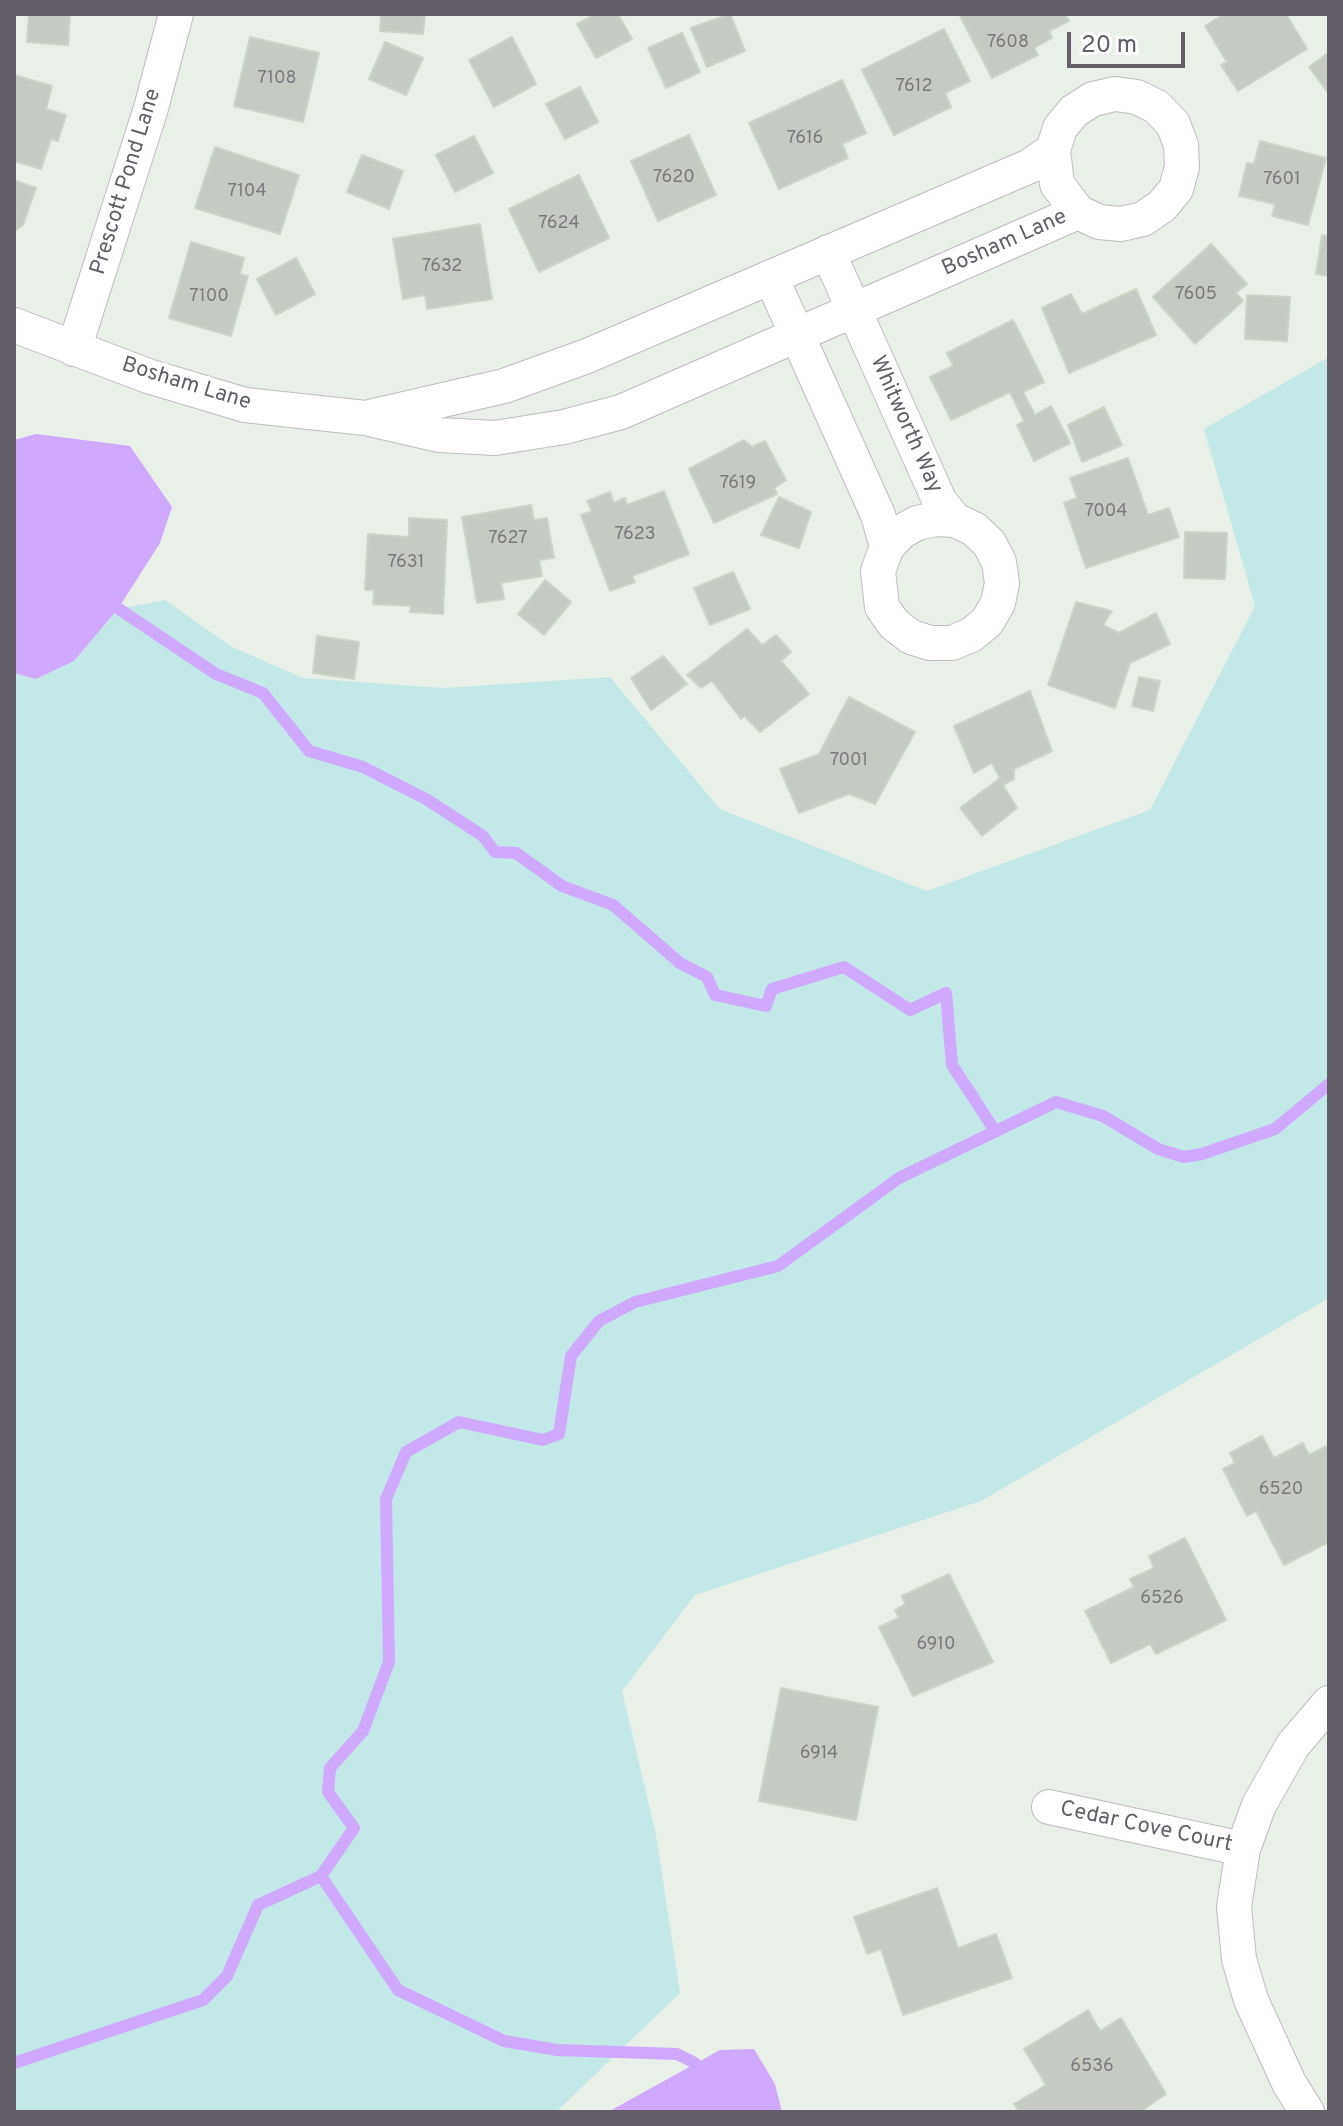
<!DOCTYPE html>
<html>
<head>
<meta charset="utf-8">
<style>
	body { margin:0 }
	#map { position:relative; width:1343px; height:2126px; overflow:hidden; background:#e9f0e7; font-family:Overpass,sans-serif }
	canvas { display:block }
	.frame { position:absolute; inset:0; border:16px solid #635e67; pointer-events:none }
	.scale { position:absolute; left:1067px; top:32px; width:118px; height:36px; box-sizing:border-box; border:4px solid #635e67; border-top:0; padding-left:10px; font-size:24px; line-height:28px; white-space:nowrap; color:#635e67; -webkit-text-stroke:6px #fff; paint-order:stroke }
</style>
</head>
<body>
<div id="map">
<canvas width="1343" height="2126"></canvas>
<div class="frame"></div>
<div class="scale">20 m</div>
</div>
<script>
const ctx = document.querySelector('canvas').getContext('2d');
ctx.lineJoin = 'round';
function paint(path, color) {
  ctx.fillStyle = color;
  ctx.fill(path, 'evenodd');
}
function shape(rows) {
  const path = new Path2D();
  for (const r of rows) {
    path.moveTo(r[0], r[1]);
    for (let i = 2; i < r.length; i += 2) path.lineTo(r[i], r[i + 1]);
  }
  return path;
}
function trace(path, color, width, dash) {
  ctx.strokeStyle = color;
  ctx.lineWidth = width;
  ctx.lineCap = dash ? 'butt' : 'round';
  ctx.setLineDash(dash || []);
  ctx.stroke(path);
}
function write(font, color, halo, rows, align = 'center') {
  ctx.font = font + ' Overpass,sans-serif';
  ctx.lineWidth = 8;
  ctx.setLineDash([]);
  ctx.textBaseline = 'middle';
  ctx.strokeStyle = halo;
  ctx.fillStyle = color;
  for (const [text, x, y, turn = 0] of rows) {
    ctx.save();
    ctx.translate(x, y);
    ctx.rotate((+turn || 0) * Math.PI / 180);
    ctx.textAlign = isNaN(turn) ? turn : align;
    if (halo) ctx.strokeText(text, 0, 0);
    ctx.fillText(text, 0, 0);
    ctx.restore();
  }
}
const green = shape([
	[1329,357,1329,1298,981,1501,695,1595,622,1691,656,1835,680,1993,556,2112,14,2112,14,673,36,679,74,661,118,609,165,600,232,647,303,678,443,688,610,677,720,809,927,891,1150,810,1255,606,1204,429]
]);
const water = shape([
	[36,434,130,446,172,507,160,543,118,609,74,661,36,679,14,673,14,440],
	[754,2049,775,2084,782,2112,608,2112,720,2050]
]);
const stream = shape([
	[107,601,216,674,263,693,309,751,363,767,426,799,483,836,495,852,516,853,562,886,613,905,680,963,707,977,715,995,766,1006,772,989,844,967,910,1010,946,993,952,1065,995,1131],
	[321,1876,398,1990,504,2041,557,2050,677,2054,695,2063,700,2079],
	[14,2063,203,2000,227,1976,258,1905,321,1876,354,1828,328,1792,330,1768,363,1731,389,1662,386,1499,406,1452,459,1422,543,1440,559,1434,571,1356,599,1321,635,1302,778,1266,899,1178,1056,1102,1103,1116,1158,1149,1184,1157,1202,1154,1275,1129,1329,1084]
]);
const building = shape([
	[29,14,70,14,68,45,27,42,29,14],
	[381,14,425,14,423,34,380,31,381,14],
	[596,14,618,14,632,39,596,58,577,24,596,14],
	[730,14,745,51,707,67,691,28,730,14],
	[959,14,1065,14,1069,21,1049,31,1052,38,1034,48,1038,55,992,78,959,14],
	[1224,14,1286,14,1307,49,1238,91,1221,65,1227,62,1205,26,1224,14],
	[944,29,970,81,945,93,951,107,894,135,862,70,944,29],
	[682,33,700,72,666,88,648,48,682,33],
	[250,37,319,53,303,122,234,106,250,37],
	[512,37,536,84,494,107,469,60,512,37],
	[385,42,423,58,406,95,369,79,385,42],
	[1329,52,1329,94,1309,67,1329,52],
	[14,75,52,86,46,109,66,115,58,141,51,139,41,169,14,161,14,75],
	[842,80,866,133,842,144,848,158,779,189,749,123,842,80],
	[580,87,598,122,565,139,546,104,580,87],
	[689,135,716,195,658,221,631,161,689,135],
	[474,136,493,173,455,192,436,155,474,136],
	[1260,141,1326,158,1308,225,1272,216,1275,204,1239,196,1247,163,1254,164,1260,141],
	[215,147,299,175,280,234,195,208,215,147],
	[362,155,403,171,389,209,347,192,362,155],
	[579,175,609,238,539,272,509,209,579,175],
	[14,180,36,188,23,225,16,230,14,180],
	[480,224,492,299,427,309,425,295,403,299,393,239,480,224],
	[1322,235,1329,236,1329,276,1316,274,1322,235],
	[191,242,244,258,240,274,248,276,231,336,169,318,191,242],
	[1211,244,1247,284,1236,293,1243,301,1195,344,1153,297,1211,244],
	[296,258,315,294,276,315,257,279,296,258],
	[1136,289,1156,335,1069,373,1042,308,1071,294,1082,314,1136,289],
	[1247,295,1290,297,1287,341,1245,339,1247,295],
	[1013,320,1044,382,1023,392,1035,415,1051,406,1070,443,1034,461,1017,425,1024,421,1010,392,951,420,930,377,953,366,947,353,1013,320],
	[1104,407,1122,445,1082,462,1068,425,1104,407],
	[744,440,752,447,765,441,786,480,774,488,777,494,714,523,689,469,744,440],
	[1128,458,1148,515,1169,508,1179,537,1086,568,1064,503,1077,498,1070,478,1128,458],
	[664,491,689,554,632,576,635,582,610,591,581,515,592,511,587,501,610,492,614,503,625,498,627,505,664,491],
	[779,497,811,512,799,548,761,535,779,497],
	[531,505,534,520,547,518,554,558,539,560,542,576,501,583,504,599,477,603,462,517,531,505],
	[409,518,447,520,443,614,410,612,411,606,373,604,374,590,365,590,368,534,409,537,409,518],
	[1185,532,1227,533,1225,579,1184,578,1185,532],
	[733,572,750,609,710,625,694,588,733,572],
	[545,580,571,602,544,635,518,614,545,580],
	[1076,602,1112,611,1103,625,1119,633,1156,613,1170,644,1130,663,1115,708,1048,685,1076,602],
	[747,629,762,645,776,635,791,652,781,661,809,694,760,732,744,716,741,719,712,681,701,688,687,675,747,629],
	[317,636,359,642,354,679,313,673,317,636],
	[663,656,687,684,651,710,631,678,663,656],
	[1139,677,1160,681,1153,711,1132,706,1139,677],
	[1030,691,1052,751,1014,769,1014,779,1003,785,1017,808,982,836,960,808,1000,778,992,763,974,773,954,726,1030,691],
	[849,697,915,732,875,804,849,794,799,813,780,769,819,754,849,697],
	[1262,1436,1274,1458,1303,1443,1309,1455,1329,1445,1329,1542,1284,1565,1256,1511,1247,1516,1223,1469,1235,1463,1230,1453,1262,1436],
	[1185,1538,1226,1620,1156,1654,1150,1644,1111,1663,1085,1611,1134,1587,1130,1579,1154,1568,1149,1556,1185,1538],
	[949,1574,993,1662,913,1696,879,1627,899,1618,895,1610,905,1604,902,1596,949,1574],
	[781,1688,878,1707,856,1820,759,1801,781,1688],
	[937,1888,958,1948,996,1934,1012,1978,903,2015,881,1949,867,1954,854,1917,937,1888],
	[1088,2010,1100,2031,1121,2018,1166,2094,1140,2112,1019,2112,1014,2104,1046,2085,1024,2049,1088,2010]
]);
const street = shape([
	[1115,94,1137,97,1157,107,1173,124,1181,145,1182,167,1176,189,1162,206,1143,219,1121,224,1099,222,1078,212,621,412,564,427,495,438,439,435,365,418,504,386,587,356,1030,166,1053,150,1060,128,1074,111,1093,99,1115,94],
	[1053,150,1057,184,1078,212],
	[771,277,878,515,887,547,878,571,882,607,894,624,911,637,930,643,952,643,971,635,987,622,998,603,1002,583,999,562,989,543,974,529,955,520,940,502,828,252],
	[14,325,148,376,245,405,365,418],
	[74,349,151,108,176,14],
	[887,547,901,532,917,523,936,519,955,520],
	[1049,1807,1243,1849],
	[1307,2112,1289,2083,1251,2000,1239,1959,1234,1907,1243,1849,1259,1805,1293,1745,1329,1703]
]);
const numberNames = [
	["7608",1008,43],
	["7108",277,79],
	["7612",914,87],
	["7616",805,139],
	["7620",674,178],
	["7601",1282,180],
	["7104",247,192],
	["7624",559,224],
	["7632",442,267],
	["7605",1196,295],
	["7100",209,297],
	["7619",738,484],
	["7004",1106,512],
	["7623",635,535],
	["7627",508,539],
	["7631",406,563],
	["7001",849,761],
	["6520",1281,1490],
	["6526",1162,1599],
	["6910",936,1645],
	["6914",819,1754],
	["6536",1092,2067]
];
const streetNames = [
	["Prescott Pond Lane",127,182,-73],
	["Bosham Lane",1005,244,-24],
	["Bosham Lane",186,385,17],
	["Whitworth Way",905,425,66],
	["Cedar Cove Court",1146,1828,12]
];
paint(green, '#c4e7e7');
paint(water, '#cea9fe');
trace(stream, '#cea9fe', 12);
paint(building, '#c5cbc3');
trace(building, '#cad5c5', 2);
trace(street, '#c0bbc2', 36);
trace(street, '#fff', 34);
write('18px', '#7c797e', null, numberNames);
write('22px', '#635e67', '#fff', streetNames);
</script>
</body>
</html>
